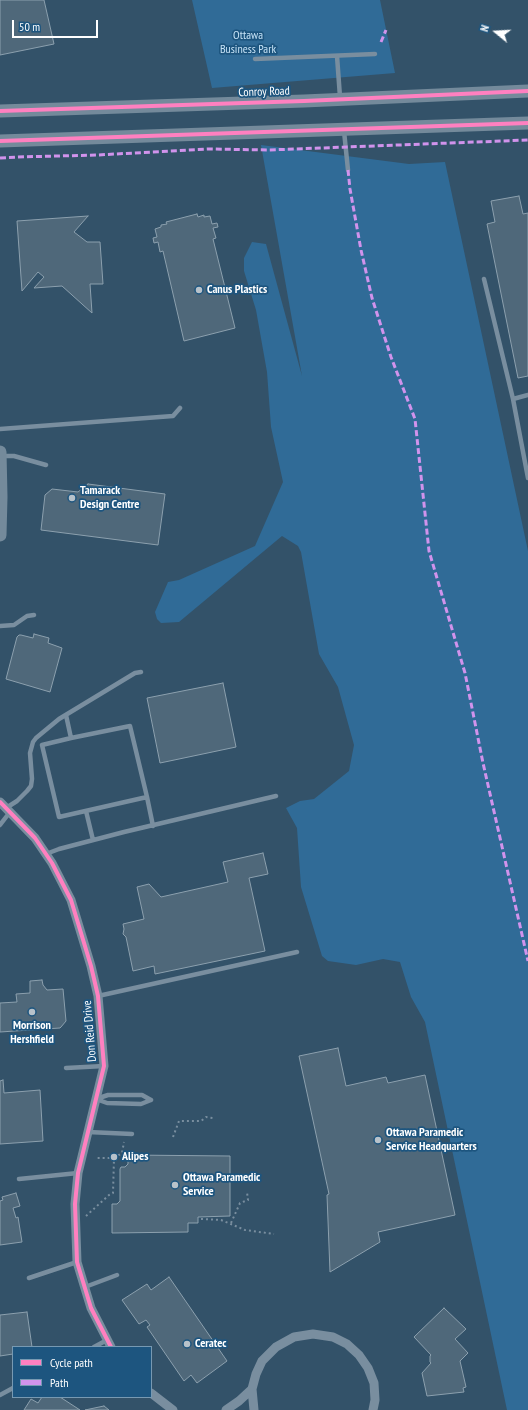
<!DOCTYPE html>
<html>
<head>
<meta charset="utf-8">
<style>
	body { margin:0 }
	#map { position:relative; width:528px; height:1410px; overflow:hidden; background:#335269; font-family:"PT Sans Narrow",sans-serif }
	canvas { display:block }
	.legend { position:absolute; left:12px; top:1346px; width:140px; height:52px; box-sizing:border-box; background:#1d557f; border:1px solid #7799b2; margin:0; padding:5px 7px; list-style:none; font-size:12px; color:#fff }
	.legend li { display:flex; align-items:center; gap:8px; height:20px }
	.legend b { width:20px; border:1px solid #7799b2 }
	.north { position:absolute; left:476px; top:12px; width:40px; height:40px; -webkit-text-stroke:3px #1d557f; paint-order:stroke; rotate:288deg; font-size:11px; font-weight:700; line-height:16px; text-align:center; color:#fff }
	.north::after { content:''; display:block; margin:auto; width:14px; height:18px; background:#fff; clip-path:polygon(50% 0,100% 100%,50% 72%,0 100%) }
	.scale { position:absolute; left:12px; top:20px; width:86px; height:18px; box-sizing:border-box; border:2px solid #fff; border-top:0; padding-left:5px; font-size:12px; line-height:14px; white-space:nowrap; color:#fff; -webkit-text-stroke:3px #1d557f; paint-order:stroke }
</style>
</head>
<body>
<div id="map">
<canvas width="528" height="1410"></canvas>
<ul class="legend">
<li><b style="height:5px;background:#ff80c0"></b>Cycle path</li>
<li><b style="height:5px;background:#d193ec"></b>Path</li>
</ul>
<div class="north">N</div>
<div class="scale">50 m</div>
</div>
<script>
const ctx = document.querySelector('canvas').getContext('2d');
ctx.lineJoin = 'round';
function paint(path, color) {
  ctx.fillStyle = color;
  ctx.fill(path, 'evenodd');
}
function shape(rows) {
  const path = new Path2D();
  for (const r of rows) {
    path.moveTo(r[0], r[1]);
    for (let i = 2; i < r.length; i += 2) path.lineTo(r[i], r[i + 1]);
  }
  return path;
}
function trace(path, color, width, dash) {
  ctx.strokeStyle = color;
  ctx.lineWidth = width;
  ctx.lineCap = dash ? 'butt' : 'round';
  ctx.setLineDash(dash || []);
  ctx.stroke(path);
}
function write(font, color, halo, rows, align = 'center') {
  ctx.font = font + ' "PT Sans Narrow",sans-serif';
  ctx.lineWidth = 3.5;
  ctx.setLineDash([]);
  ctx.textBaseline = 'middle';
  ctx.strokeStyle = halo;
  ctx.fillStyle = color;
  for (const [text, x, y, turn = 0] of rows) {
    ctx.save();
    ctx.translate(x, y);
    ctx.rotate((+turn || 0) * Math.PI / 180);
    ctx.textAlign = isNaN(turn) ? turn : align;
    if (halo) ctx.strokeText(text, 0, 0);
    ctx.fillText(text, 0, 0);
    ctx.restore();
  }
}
const green = shape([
	[192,0,380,0,395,73,212,88],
	[261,145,409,164,445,162,528,551,528,1410,507,1410,425,1022,411,997,400,962,383,959,356,965,328,961,322,956,301,887,297,828,286,808,300,801,314,799,349,771,354,745,338,687,319,654,301,552,298,546,282,536,179,622,161,623,157,619,155,612,168,582,179,580,255,546,283,482,271,427,267,372,256,310,244,271,244,258,252,242,266,244,302,376]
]);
const building = shape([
	[0,0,44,0,54,44,0,55,0,0],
	[519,196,523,214,528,213,528,376,518,378,487,224,495,222,491,201,519,196],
	[197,214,198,217,204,215,204,217,210,216,212,224,217,223,218,227,213,228,216,238,213,239,235,328,184,341,163,251,160,252,158,242,154,243,153,238,157,237,155,229,161,227,161,225,167,224,166,222,197,214],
	[88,216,74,232,87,242,100,242,103,284,90,284,92,313,62,286,34,288,44,277,38,272,22,291,17,221,88,216],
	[88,484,165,494,158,545,41,530,45,495,52,489,78,492,88,484],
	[34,634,49,638,48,643,62,648,50,692,6,679,17,637,19,635,21,635,33,638,34,634],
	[223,683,236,747,160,763,147,698,223,683],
	[263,853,268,874,249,878,265,951,155,974,154,966,133,971,126,937,123,934,124,929,123,924,144,919,137,887,149,884,161,897,228,882,223,862,263,853],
	[42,980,43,985,47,990,63,989,66,1021,61,1027,60,1028,0,1032,0,1003,17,1002,16,994,30,993,30,981,42,980],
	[338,1048,346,1086,386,1077,388,1083,425,1075,455,1215,378,1232,380,1242,330,1272,327,1195,329,1194,299,1056,338,1048],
	[3,1080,4,1093,40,1090,43,1141,0,1144,0,1081,3,1080],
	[128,1155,230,1156,230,1216,198,1217,198,1223,188,1223,188,1232,112,1233,112,1204,117,1204,120,1201,120,1169,121,1167,125,1167,128,1164,128,1155],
	[16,1193,20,1206,13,1208,16,1218,18,1217,22,1242,0,1245,0,1201,3,1200,2,1197,16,1193],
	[169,1277,227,1361,197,1383,191,1375,184,1381,147,1327,150,1325,146,1320,139,1324,122,1300,147,1284,151,1290,169,1277],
	[444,1308,466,1329,455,1339,468,1353,460,1361,466,1387,463,1388,464,1392,427,1396,422,1373,431,1363,430,1362,430,1356,431,1355,414,1337,444,1308],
	[27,1312,32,1347,13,1347,13,1354,0,1356,0,1315,27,1312],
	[42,1397,60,1397,80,1410,24,1410,31,1399,38,1403,42,1397],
	[104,1406,109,1410,85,1410,104,1406]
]);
const path = shape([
	[173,1137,179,1121,201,1121,206,1117,213,1118],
	[114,1158,122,1153,124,1142],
	[86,1216,109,1195,113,1193,114,1158,95,1158],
	[201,1219,221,1220,245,1230,274,1234],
	[231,1223,240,1203,248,1200,247,1192]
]);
const lane = shape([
	[337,56,340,97],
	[255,59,375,54],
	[344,131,348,170],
	[484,279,513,399],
	[528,395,513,399,528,478],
	[0,429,173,416,180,408],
	[2,456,14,456,46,465],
	[0,626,14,625,27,616,34,615],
	[66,715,71,738],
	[130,726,147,797,59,817,42,745,71,738,130,726],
	[147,797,153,826],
	[6,808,17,801,27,791,31,786,32,779,30,753,33,742,36,738,59,719,135,673,141,672],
	[86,811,93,840],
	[0,825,10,812],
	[46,854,59,849,124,832,276,796],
	[98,996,297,952],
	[66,1068,104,1066],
	[96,1099,108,1095,142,1095,151,1100],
	[96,1099,107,1103,141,1104,151,1100],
	[88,1132,132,1134],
	[19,1179,78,1173],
	[29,1278,77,1262],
	[85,1287,117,1275],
	[94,1347,107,1340],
	[0,1395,13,1388]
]);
const street = shape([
	[0,802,35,838,52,863,71,900,91,966,98,996,104,1066,78,1173,75,1204,77,1262,91,1308,111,1347],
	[151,1393,173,1410],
	[226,1410,239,1401,252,1389],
	[254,1410,252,1389,256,1374,262,1361,276,1347,294,1337,313,1334,333,1337,347,1344,359,1355,368,1368,374,1383,375,1400,373,1410]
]);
const secondary = shape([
	[0,111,304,101,528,91],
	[0,141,528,123],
	[0,452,1,497,0,535]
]);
const quiet = shape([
	[381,42,386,30],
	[0,158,18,157,97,155,209,149,269,150,528,140],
	[348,170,350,189,361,250,372,298,391,357,415,419,429,551,465,673,483,763,528,961]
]);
const cycleway = shape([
	[0,111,304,101,528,91],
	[0,141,528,123],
	[0,802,35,838,52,863,71,900,91,966,98,996,104,1066,78,1173,75,1204,77,1262,91,1308,111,1347]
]);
const markers = [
	[199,290,4,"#b8c2ca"],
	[72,498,4,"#b8c2ca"],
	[32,1012,4,"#b8c2ca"],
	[378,1140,4,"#b8c2ca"],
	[114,1157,4,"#b8c2ca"],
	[175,1185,4,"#b8c2ca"],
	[187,1344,4,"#b8c2ca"]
];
const parkNames = [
	["Ottawa",248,36],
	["Business Park",248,50]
];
const streetNames = [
	["Conroy Road",264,92,-2],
	["Don Reid Drive",90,1031,-95]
];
const poiNames = [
	["Canus Plastics",207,290],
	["Tamarack",80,491],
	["Design Centre",80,505],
	["Morrison",32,1026,"center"],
	["Hershfield",32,1040,"center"],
	["Ottawa Paramedic",386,1133],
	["Service Headquarters",386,1147],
	["Alipes",122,1157],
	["Ottawa Paramedic",183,1178],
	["Service",183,1192],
	["Ceratec",195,1344]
];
paint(green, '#306b97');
paint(building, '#4f687a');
trace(building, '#8ca0ae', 1);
trace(path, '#798e9f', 2, [2, 3]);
trace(lane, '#798e9f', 4.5);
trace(street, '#798e9f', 9);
trace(secondary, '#748a9b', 13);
trace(quiet, '#d193ec', 3, [6, 3]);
trace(cycleway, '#ff80c0', 4);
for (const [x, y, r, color] of markers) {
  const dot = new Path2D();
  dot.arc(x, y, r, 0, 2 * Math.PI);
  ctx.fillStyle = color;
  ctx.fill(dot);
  trace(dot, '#1d557f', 1.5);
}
write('12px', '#c5e2f6', '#1d557f', parkNames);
write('12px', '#fff', '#1d557f', streetNames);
write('bold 12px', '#fff', '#1d557f', poiNames, 'left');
</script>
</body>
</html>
